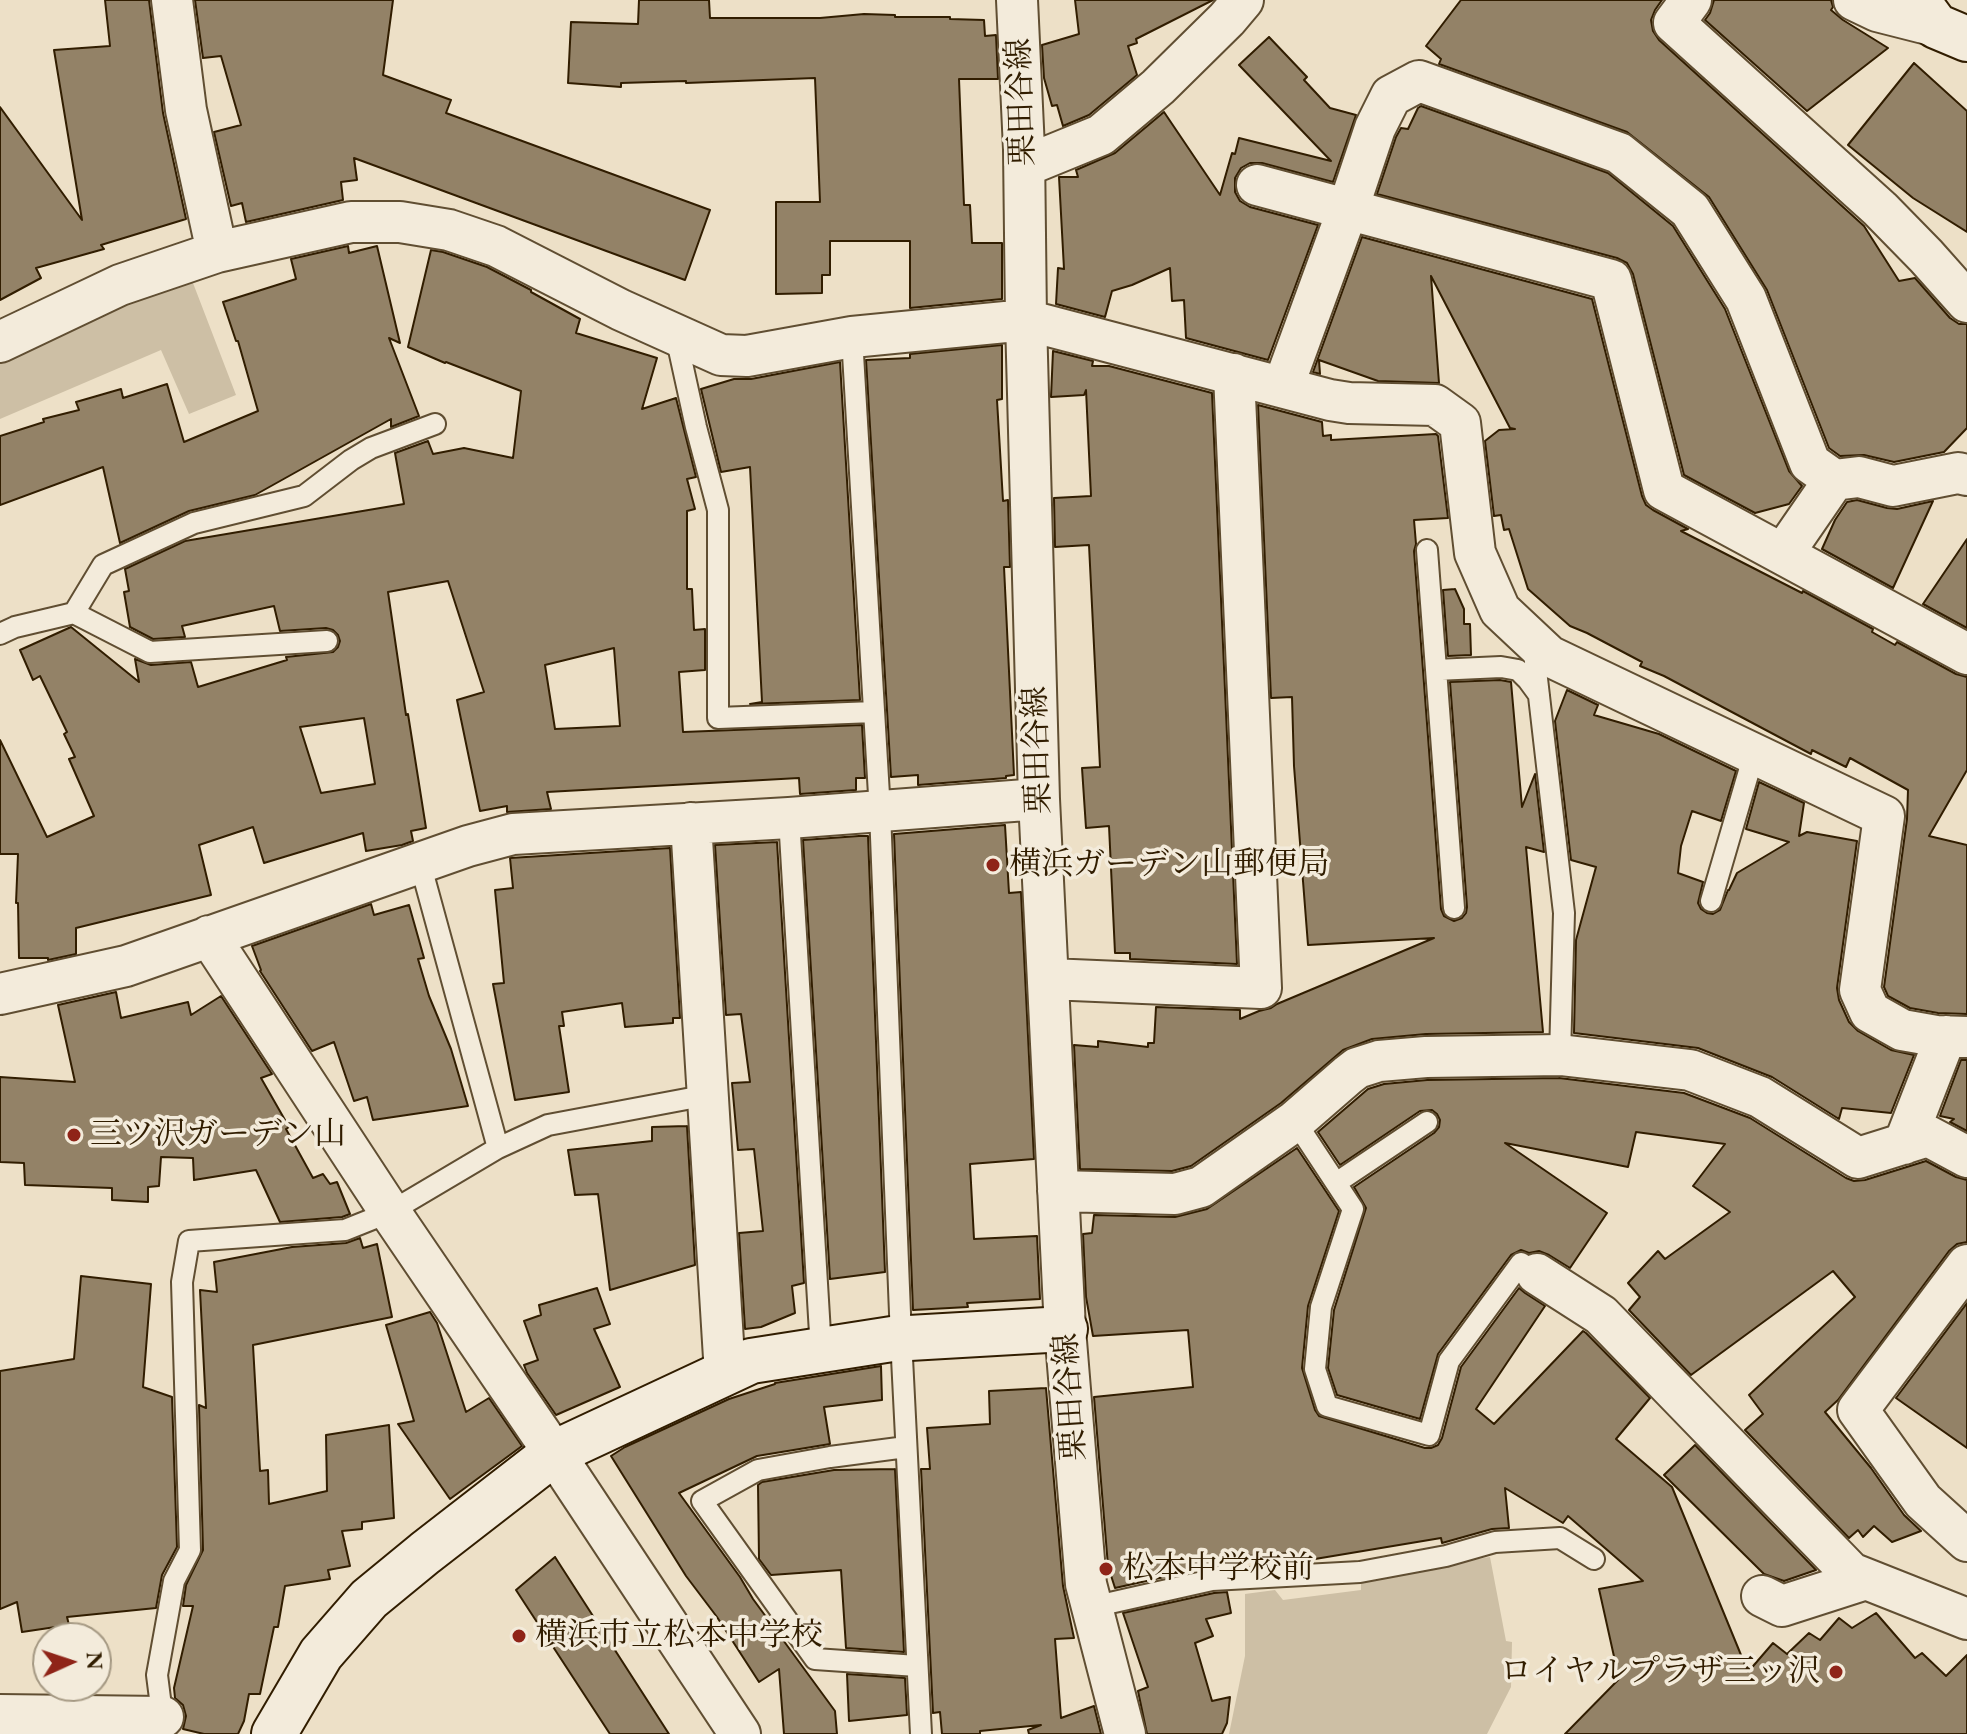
<!DOCTYPE html>
<html>
<head>
<meta charset="utf-8">
<style>
	body { margin:0 }
	#map { position:relative; width:1967px; height:1734px; overflow:hidden; background:#ede0c7; font-family:"EB Garamond",serif }
	canvas { display:block }
	.north { position:absolute; left:32px; top:1622px; width:80px; height:80px; box-sizing:border-box; background:#f3ebdb; border:2px solid #a59983; border-radius:50%; rotate:87deg; font-size:22px; font-weight:700; line-height:32px; text-align:center; color:#311d00 }
	.north::after { content:''; display:block; margin:auto; width:28px; height:36px; background:#8f2418; clip-path:polygon(50% 0,100% 100%,50% 72%,0 100%) }
</style>
</head>
<body>
<div id="map">
<canvas width="1967" height="1734"></canvas>
<div class="north">N</div>
</div>
<script>
const ctx = document.querySelector('canvas').getContext('2d');
ctx.lineJoin = 'round';
function paint(path, color) {
  ctx.fillStyle = color;
  ctx.fill(path, 'evenodd');
}
function shape(rows) {
  const path = new Path2D();
  for (const r of rows) {
    path.moveTo(r[0], r[1]);
    for (let i = 2; i < r.length; i += 2) path.lineTo(r[i], r[i + 1]);
  }
  return path;
}
function trace(path, color, width, dash) {
  ctx.strokeStyle = color;
  ctx.lineWidth = width;
  ctx.lineCap = dash ? 'butt' : 'round';
  ctx.setLineDash(dash || []);
  ctx.stroke(path);
}
function write(font, color, halo, rows, align = 'center') {
  ctx.font = font + ' "EB Garamond","Noto Serif JP",serif';
  ctx.lineWidth = 7;
  ctx.setLineDash([]);
  ctx.textBaseline = 'middle';
  ctx.strokeStyle = halo;
  ctx.fillStyle = color;
  for (const [text, x, y, turn = 0] of rows) {
    ctx.save();
    ctx.translate(x, y);
    ctx.rotate((+turn || 0) * Math.PI / 180);
    ctx.textAlign = isNaN(turn) ? turn : align;
    if (halo) ctx.strokeText(text, 0, 0);
    ctx.fillText(text, 0, 0);
    ctx.restore();
  }
}
const green = shape([
	[188,270,236,395,189,414,161,350,0,419,0,355],
	[1490,1557,1506,1641,1512,1642,1511,1687,1487,1734,1229,1734,1245,1656,1245,1594,1275,1590,1283,1600,1361,1590,1361,1578]
]);
const building = shape([
	[105,0,149,0,163,113,186,219,101,245,104,249,36,268,41,278,0,300,0,107,82,220,54,50,110,46,105,0],
	[195,0,393,0,383,75,451,100,446,113,710,210,685,280,354,158,357,180,341,182,343,200,246,222,242,203,231,206,214,132,241,125,221,56,203,58,195,0],
	[639,0,709,0,710,18,820,18,864,14,895,15,895,17,950,17,950,19,984,20,985,36,996,35,998,79,959,79,964,205,970,205,972,243,1002,243,1002,299,910,308,910,241,830,241,830,275,822,275,822,293,776,294,776,202,820,202,815,78,686,83,686,81,621,83,621,87,568,83,571,22,638,24,639,0],
	[1075,0,1213,0,1136,39,1137,43,1128,46,1137,75,1089,115,1063,126,1057,105,1052,106,1044,78,1042,45,1079,34,1075,0],
	[1461,0,1662,0,1655,10,1651,20,1653,31,1659,40,1864,226,1899,281,1915,278,1950,318,1959,324,1967,324,1967,428,1944,452,1894,462,1864,455,1840,456,1829,448,1767,290,1709,197,1627,132,1439,64,1441,59,1426,46,1461,0],
	[1714,0,1831,0,1833,7,1831,10,1843,20,1888,48,1807,111,1705,20,1710,13,1714,0],
	[1269,37,1307,77,1304,80,1330,108,1356,115,1333,182,1262,163,1250,163,1241,168,1235,178,1235,192,1240,201,1250,207,1318,225,1268,360,1186,338,1184,300,1172,301,1170,268,1132,285,1112,291,1105,317,1056,304,1058,268,1064,269,1059,177,1078,177,1076,170,1115,153,1164,112,1220,195,1232,153,1235,154,1239,138,1331,161,1239,65,1269,37],
	[1914,63,1967,111,1967,232,1913,198,1848,145,1914,63],
	[1421,106,1608,173,1673,226,1725,309,1789,471,1802,486,1789,504,1755,513,1684,475,1633,274,1627,263,1617,258,1377,194,1396,137,1401,128,1408,129,1418,108,1421,106],
	[1362,237,1592,299,1642,496,1646,505,1653,510,1688,529,1681,531,1802,593,1803,591,1873,629,1872,632,1895,645,1897,642,1956,674,1967,677,1967,770,1929,836,1967,845,1967,1014,1938,1013,1910,1008,1888,996,1884,987,1907,819,1908,790,1850,758,1846,767,1812,750,1811,754,1664,676,1640,666,1642,662,1587,633,1570,626,1528,589,1509,529,1504,530,1501,515,1494,516,1485,441,1499,430,1515,429,1510,428,1431,276,1439,383,1378,381,1319,360,1320,374,1313,372,1362,237],
	[348,246,349,253,377,246,400,343,389,338,419,416,391,427,391,419,255,495,189,511,120,543,103,467,0,505,0,436,44,422,43,419,79,410,76,402,121,389,123,398,167,384,184,442,258,411,238,341,236,341,223,302,296,279,291,259,348,246],
	[431,250,443,252,487,267,531,290,531,292,580,319,576,333,657,358,642,409,676,398,696,477,687,479,695,509,687,511,687,589,692,589,694,630,705,629,705,670,679,672,683,732,862,725,865,778,856,778,856,790,800,794,799,778,547,792,551,809,507,812,507,806,480,811,457,700,484,692,448,581,388,592,406,715,408,714,426,828,411,831,413,841,402,845,366,851,363,833,264,863,253,827,199,845,211,895,76,928,76,954,48,960,48,958,19,958,18,903,16,903,18,854,0,854,0,740,47,837,94,816,69,759,75,757,64,734,67,732,40,676,33,680,20,650,71,627,139,682,135,659,151,665,191,662,198,687,287,660,286,657,333,652,338,647,340,641,338,635,333,630,326,628,280,631,274,606,182,626,185,637,153,639,130,627,124,592,129,591,125,569,185,541,404,504,395,453,428,441,433,454,464,448,513,458,521,391,446,362,445,363,408,347,431,250],
	[614,648,620,726,555,729,545,665,614,648],
	[364,718,375,784,321,793,300,727,364,718],
	[1002,345,1002,399,997,400,1003,501,1008,500,1010,567,1004,567,1014,775,1006,776,1006,778,918,785,918,775,891,777,866,360,910,358,910,354,1002,345],
	[1053,351,1093,361,1092,366,1109,366,1212,393,1237,964,1130,959,1130,953,1115,953,1109,826,1086,828,1082,768,1100,767,1089,545,1055,547,1054,498,1091,496,1086,390,1084,395,1051,397,1053,351],
	[840,362,860,700,750,704,762,702,750,467,721,472,701,389,734,379,751,379,840,362],
	[1258,405,1322,422,1323,436,1331,435,1331,440,1436,434,1438,436,1448,518,1414,520,1416,544,1414,551,1441,909,1444,916,1454,921,1462,918,1466,913,1467,907,1450,682,1500,680,1511,682,1522,807,1535,774,1544,852,1526,847,1543,1032,1426,1034,1372,1039,1343,1050,1281,1103,1191,1166,1172,1171,1080,1169,1074,1045,1098,1047,1098,1041,1148,1047,1148,1043,1154,1043,1156,1007,1240,1010,1240,1019,1259,1011,1271,1008,1277,1004,1434,938,1308,945,1294,766,1292,697,1271,698,1258,405],
	[1857,500,1887,508,1897,509,1933,501,1893,588,1822,549,1835,520,1847,502,1857,500],
	[1967,539,1967,628,1923,604,1967,539],
	[1455,589,1464,609,1464,624,1470,624,1471,655,1448,656,1443,590,1455,589],
	[1567,690,1598,705,1594,715,1659,734,1736,771,1721,821,1692,811,1681,846,1678,873,1703,882,1698,903,1701,909,1707,913,1713,914,1720,910,1728,890,1729,890,1737,873,1789,842,1746,829,1759,782,1804,803,1799,836,1807,832,1857,841,1837,988,1839,1000,1849,1022,1858,1031,1891,1050,1914,1055,1891,1113,1842,1108,1839,1119,1772,1077,1698,1048,1574,1033,1576,940,1596,867,1571,860,1555,721,1567,690],
	[1005,825,1009,893,1021,892,1034,1159,970,1164,974,1239,1037,1236,1040,1299,967,1303,968,1307,913,1310,894,834,1005,825],
	[859,836,868,836,885,1272,830,1279,803,840,859,836],
	[777,842,804,1283,792,1286,795,1313,761,1327,745,1329,739,1233,763,1231,754,1149,738,1150,732,1083,750,1082,741,1014,726,1015,715,845,777,842],
	[670,848,680,1018,673,1018,673,1023,625,1027,622,1003,562,1012,564,1026,559,1026,569,1092,515,1100,493,984,504,983,495,890,513,888,510,858,670,848],
	[371,904,374,915,409,905,424,958,418,959,429,996,451,1049,468,1106,373,1120,367,1097,354,1101,334,1042,312,1051,260,971,261,970,252,946,371,904],
	[116,992,121,1018,188,1002,191,1015,221,996,272,1074,261,1078,289,1127,286,1129,313,1178,323,1174,330,1184,337,1182,350,1214,342,1217,280,1222,256,1170,194,1180,193,1158,161,1157,159,1186,148,1187,148,1202,112,1200,112,1188,25,1185,24,1163,0,1162,0,1077,75,1082,58,1005,116,992],
	[1961,1060,1967,1060,1967,1131,1950,1122,1954,1119,1940,1116,1961,1060],
	[1559,1078,1684,1093,1750,1118,1846,1178,1854,1181,1865,1180,1926,1161,1956,1177,1967,1180,1967,1242,1957,1244,1949,1251,1838,1400,1825,1412,1871,1468,1904,1515,1921,1531,1892,1542,1874,1526,1863,1537,1858,1530,1849,1538,1745,1430,1763,1414,1749,1395,1855,1297,1833,1271,1691,1375,1629,1310,1640,1297,1628,1283,1658,1251,1665,1259,1730,1212,1693,1186,1725,1144,1636,1132,1628,1167,1505,1143,1607,1213,1570,1268,1549,1255,1539,1251,1529,1253,1521,1250,1511,1255,1438,1354,1420,1419,1337,1395,1328,1368,1334,1310,1366,1208,1354,1187,1434,1133,1439,1127,1440,1120,1437,1114,1432,1110,1420,1111,1340,1165,1318,1132,1368,1089,1384,1084,1427,1080,1559,1078],
	[687,1126,695,1265,610,1290,598,1194,575,1195,568,1150,652,1141,652,1127,687,1126],
	[1297,1148,1339,1211,1308,1306,1302,1368,1315,1410,1319,1416,1425,1448,1431,1448,1438,1445,1442,1438,1461,1367,1519,1288,1525,1293,1545,1306,1476,1409,1494,1424,1583,1331,1586,1333,1650,1398,1616,1439,1672,1487,1748,1672,1773,1643,1787,1654,1809,1633,1820,1640,1839,1618,1852,1628,1876,1613,1915,1658,1922,1653,1946,1676,1967,1655,1967,1734,1565,1734,1619,1679,1599,1589,1643,1581,1568,1516,1563,1523,1505,1488,1509,1528,1492,1529,1442,1543,1441,1538,1291,1563,1290,1553,1220,1558,1222,1566,1209,1567,1115,1588,1108,1566,1094,1397,1193,1387,1188,1330,1093,1336,1086,1297,1083,1234,1092,1233,1094,1215,1175,1217,1207,1209,1297,1148],
	[360,1238,363,1248,377,1244,392,1317,253,1345,260,1471,268,1470,269,1504,327,1491,326,1435,389,1425,394,1518,362,1522,362,1529,342,1531,350,1566,328,1570,330,1579,285,1586,278,1627,274,1627,260,1694,249,1694,244,1721,238,1734,204,1734,183,1729,186,1716,183,1705,175,1698,174,1688,193,1606,183,1606,186,1585,203,1550,199,1405,206,1408,200,1290,217,1292,214,1262,292,1247,346,1243,360,1238],
	[81,1276,151,1284,143,1387,172,1397,177,1547,162,1575,156,1608,67,1617,69,1625,22,1632,17,1602,0,1609,0,1371,74,1359,81,1276],
	[597,1288,610,1324,594,1329,620,1387,556,1415,527,1373,524,1365,538,1360,524,1321,541,1315,539,1305,597,1288],
	[1967,1303,1967,1448,1896,1398,1967,1303],
	[430,1312,437,1323,466,1412,489,1398,522,1446,450,1499,398,1424,414,1421,386,1325,430,1312],
	[881,1366,882,1400,824,1407,830,1444,757,1456,679,1493,740,1577,753,1599,835,1711,837,1734,784,1734,779,1669,759,1682,717,1617,686,1576,611,1456,625,1447,729,1399,775,1384,775,1383,881,1366],
	[1046,1388,1063,1586,1074,1638,1055,1639,1061,1718,1094,1706,1101,1734,1029,1734,1028,1730,1041,1725,980,1731,980,1734,942,1734,940,1712,933,1713,921,1469,930,1469,927,1428,990,1424,989,1391,1046,1388],
	[1695,1445,1816,1570,1784,1581,1764,1574,1664,1475,1695,1445],
	[895,1469,904,1652,846,1648,841,1570,771,1575,759,1559,758,1485,762,1482,834,1470,895,1469],
	[555,1557,669,1734,610,1734,516,1590,555,1557],
	[1227,1592,1231,1613,1206,1619,1213,1636,1195,1643,1212,1701,1230,1697,1227,1723,1222,1734,1147,1734,1138,1691,1148,1687,1123,1613,1214,1593,1227,1592],
	[847,1674,905,1678,907,1715,849,1721,847,1674]
]);
const lane = shape([
	[676,336,696,427,718,510,718,718,874,712],
	[852,337,880,812,901,1338,921,1734],
	[1427,550,1454,908],
	[74,613,150,652,327,641],
	[0,634,15,627,74,613,103,565,194,523,304,496,351,460,371,448,435,424],
	[1533,644,1564,913,1560,1055],
	[1436,670,1501,667,1518,670,1528,680,1539,695],
	[789,818,821,1350],
	[420,863,498,1148],
	[1711,901,1754,754],
	[1295,1121,1353,1209,1321,1307,1315,1369,1327,1406,1429,1435,1449,1361,1521,1263,1537,1274],
	[1336,1183,1427,1122],
	[906,1447,830,1457,758,1470,702,1501,815,1659,917,1666],
	[1092,1607,1212,1580,1360,1572,1446,1556,1495,1542,1560,1538,1594,1559],
	[163,1722,157,1675,174,1581,190,1550,182,1282,189,1241,345,1230,390,1212,498,1148,548,1125,708,1095]
]);
const street = shape([
	[172,0,186,110,217,252],
	[1017,0,1024,149,1026,320,1039,799,1065,1329,1086,1584,1125,1734],
	[1691,0,1674,23,1880,209,1926,256,1967,302],
	[1854,0,1877,11,1936,26],
	[1025,166,1101,135,1158,87,1227,19,1243,0],
	[1257,185,1611,280,1664,490,1967,654],
	[0,342,120,285,217,252,351,222,400,222,449,230,496,246,621,310,721,355,747,356,852,337,1026,320,1330,400,1349,403,1435,405,1460,423,1475,553,1500,610,1549,656,1884,816,1860,990,1870,1012,1902,1030,1936,1036,1967,1037],
	[1283,387,1348,209,1375,128,1391,96,1419,81,1619,153,1690,210,1746,299,1810,463,1834,480,1859,477,1893,486,1958,473,1967,475],
	[1783,554,1834,480],
	[691,823,725,1374],
	[209,936,390,1212,554,1453,740,1734],
	[1049,979,1261,988,1234,374],
	[0,994,126,966,468,846,513,834,789,818,1039,799],
	[1904,1144,1946,1036],
	[1058,1191,1175,1194,1201,1187,1295,1121,1348,1075,1357,1068,1379,1061,1426,1057,1560,1055,1690,1070,1760,1097,1858,1158,1928,1136,1967,1157],
	[1967,1265,1858,1410,1923,1501,1967,1541],
	[1537,1274,1601,1315,1851,1573,1967,1619],
	[1762,1596,1782,1606,1866,1579],
	[0,1715,163,1717]
]);
const secondary = shape([
	[1917,0,1936,26,1967,39],
	[274,1734,321,1654,369,1599,425,1553,554,1453,751,1361,892,1339,1065,1329]
]);
const markers = [
	[993,865,8,"#8f2418"],
	[74,1135,8,"#8f2418"],
	[1106,1569,8,"#8f2418"],
	[519,1636,8,"#8f2418"],
	[1836,1672,8,"#8f2418"]
];
const streetNames = [
	["栗田谷線",1022,102,-92],
	["栗田谷線",1038,750,-92],
	["栗田谷線",1071,1397,-94]
];
const poiNames = [
	["横浜ガーデン山郵便局",1009,865],
	["三ツ沢ガーデン山",90,1135],
	["松本中学校前",1122,1569],
	["横浜市立松本中学校",535,1636],
	["ロイヤルプラザ三ッ沢",1820,1672,"right"]
];
paint(green, '#cdbfa5');
paint(building, '#938267');
trace(building, '#311d00', 2);
trace(lane, '#604e32', 24);
trace(street, '#604e32', 44);
trace(secondary, '#311d00', 48);
trace(lane, '#f3ebdb', 20);
trace(street, '#f3ebdb', 40);
trace(secondary, '#f3ebdb', 44);
for (const [x, y, r, color] of markers) {
  const dot = new Path2D();
  dot.arc(x, y, r, 0, 2 * Math.PI);
  ctx.fillStyle = color;
  ctx.fill(dot);
  trace(dot, '#f3ebdb', 3);
}
write('32px', '#311d00', '#f3ebdb', streetNames);
write('32px', '#311d00', '#f3ebdb', poiNames, 'left');
</script>
</body>
</html>
